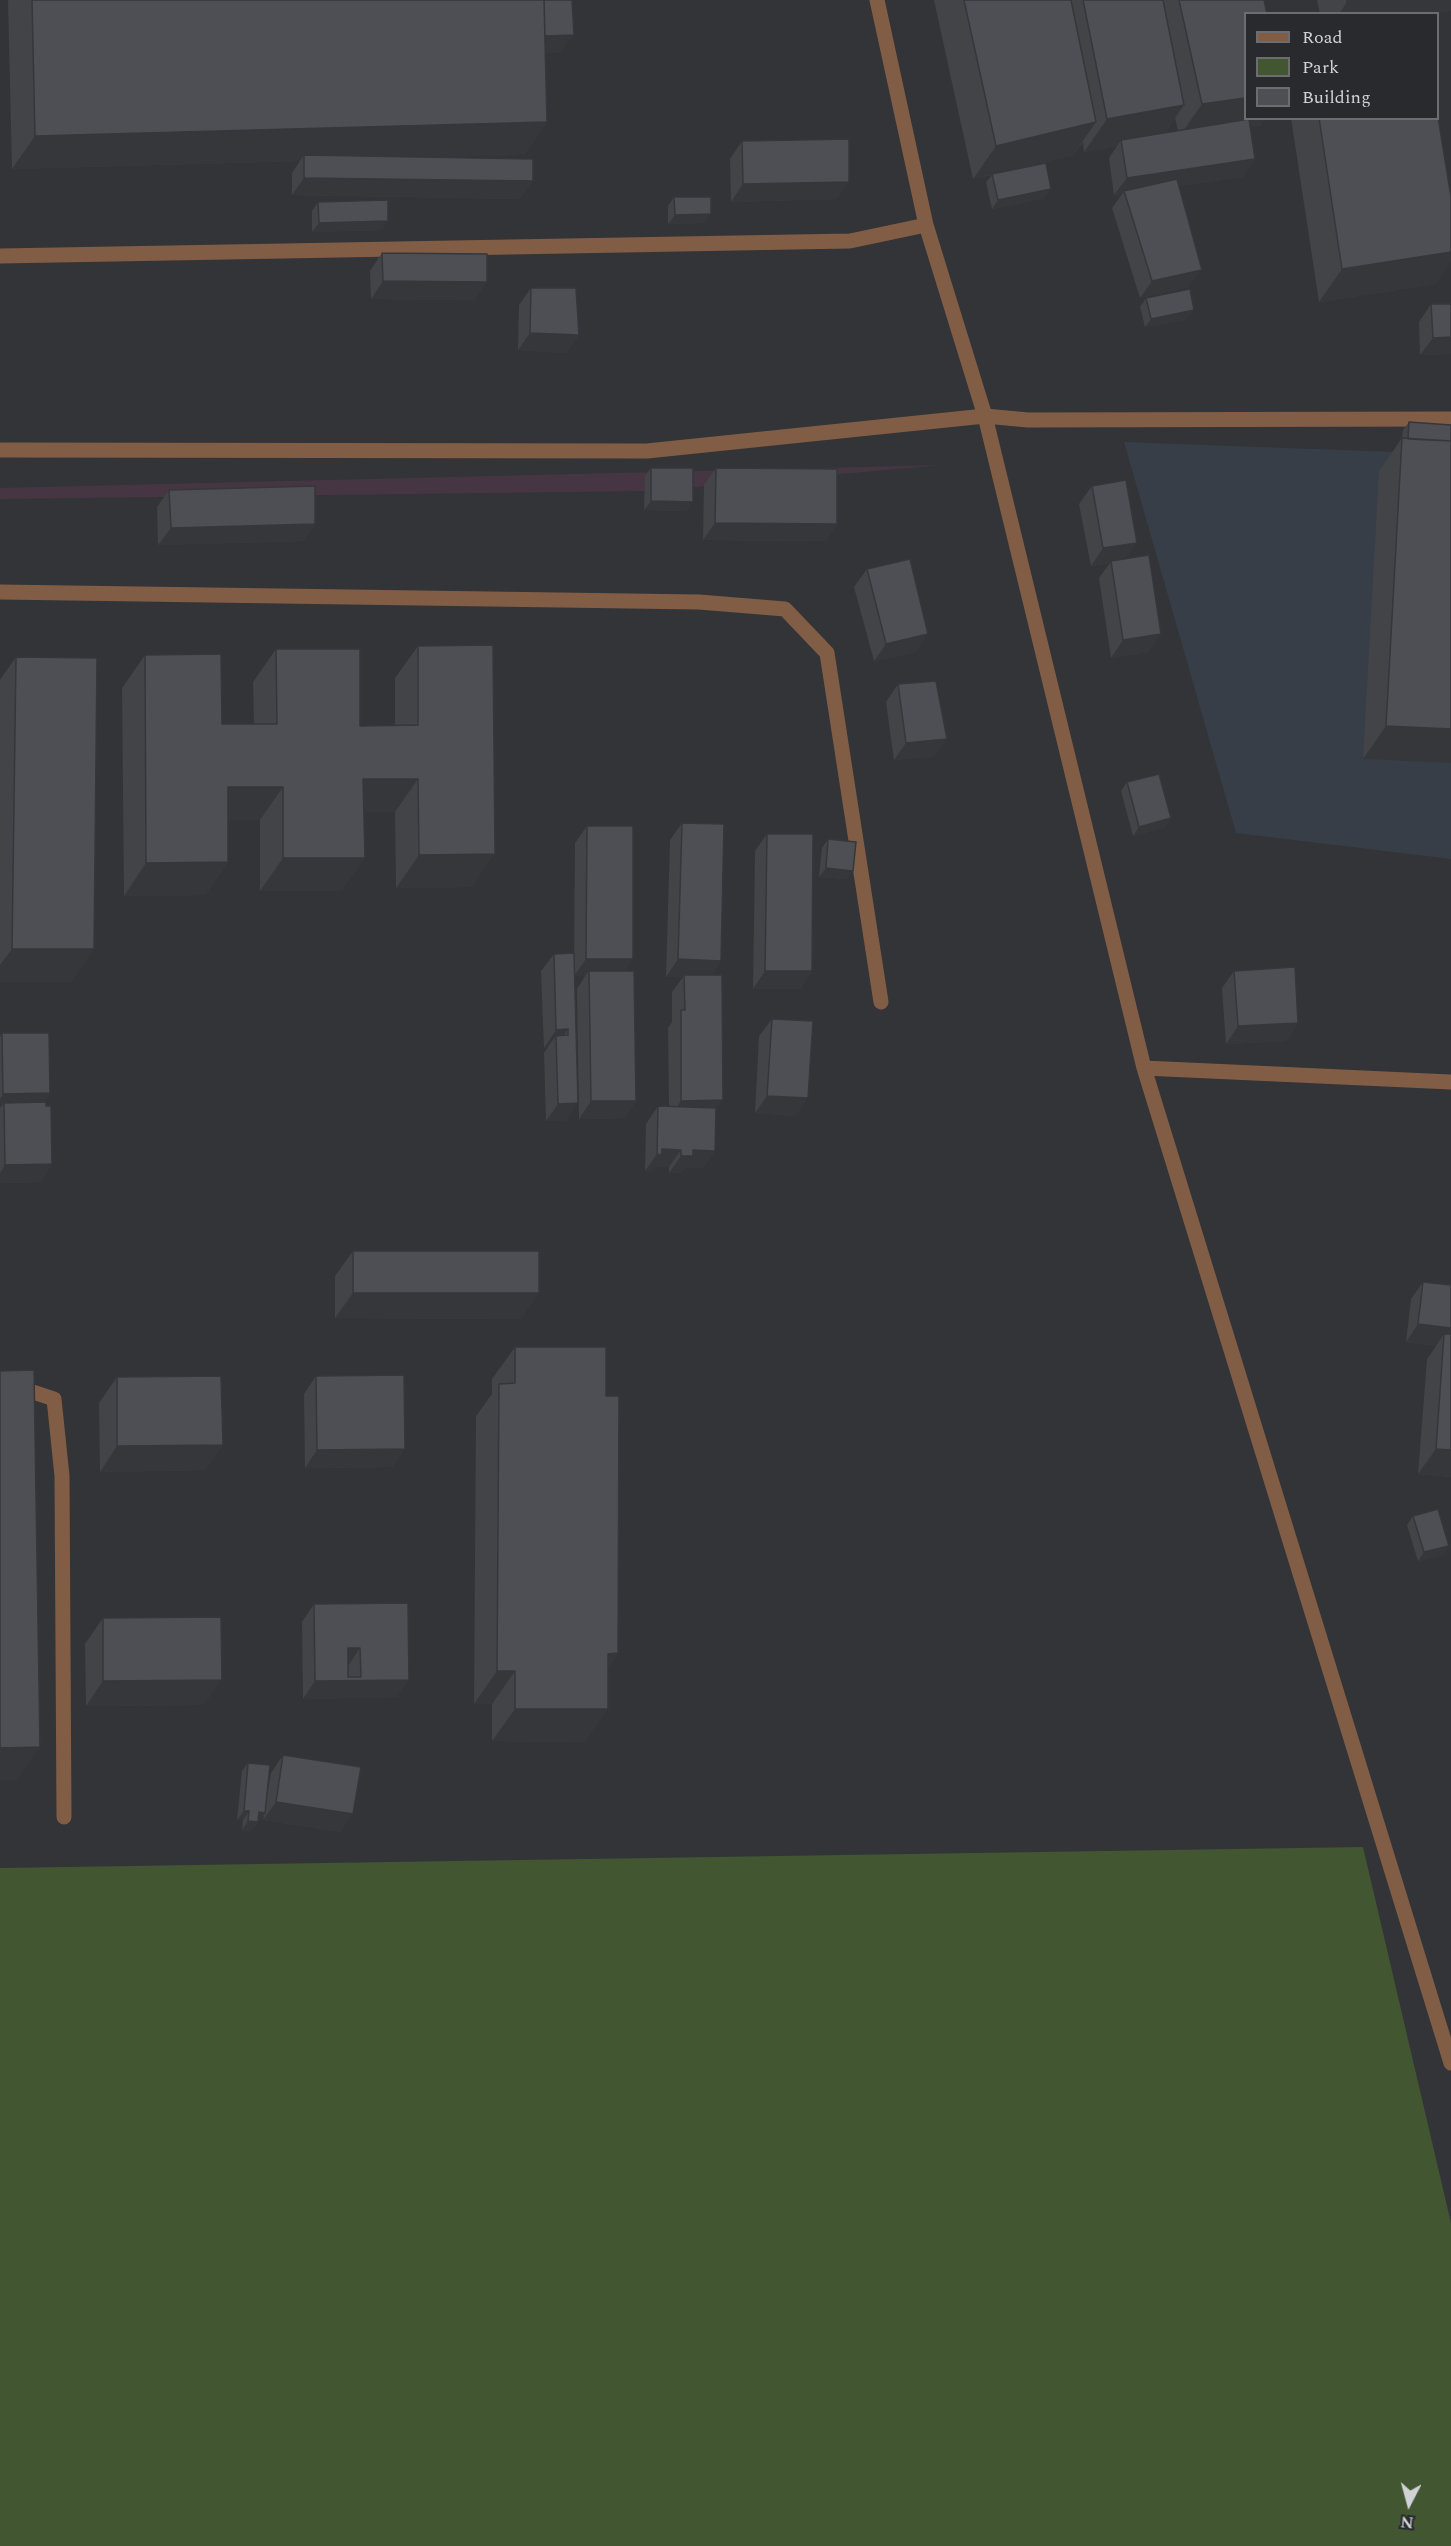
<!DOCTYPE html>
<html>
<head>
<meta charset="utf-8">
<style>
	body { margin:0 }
	#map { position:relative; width:1451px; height:2546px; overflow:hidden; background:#323438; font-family:Spectral,serif }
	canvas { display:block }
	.legend { position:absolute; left:1244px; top:12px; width:195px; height:108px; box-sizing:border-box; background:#282a2e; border:2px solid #6b6d71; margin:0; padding:8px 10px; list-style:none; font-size:18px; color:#d0d2d5 }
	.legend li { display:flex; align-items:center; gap:12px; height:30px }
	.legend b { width:30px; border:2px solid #6b6d71 }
	.north { position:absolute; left:1379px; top:2474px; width:60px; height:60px; -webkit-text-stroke:4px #282a2e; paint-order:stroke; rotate:186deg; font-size:16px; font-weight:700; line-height:24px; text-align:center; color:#d0d2d5 }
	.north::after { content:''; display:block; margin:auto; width:21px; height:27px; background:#d0d2d5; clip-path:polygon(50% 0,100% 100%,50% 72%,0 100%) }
</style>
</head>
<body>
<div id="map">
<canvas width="1451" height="2546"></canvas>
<ul class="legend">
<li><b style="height:8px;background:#825d45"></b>Road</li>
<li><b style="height:16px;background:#415631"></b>Park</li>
<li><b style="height:16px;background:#4d4f54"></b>Building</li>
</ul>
<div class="north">N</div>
</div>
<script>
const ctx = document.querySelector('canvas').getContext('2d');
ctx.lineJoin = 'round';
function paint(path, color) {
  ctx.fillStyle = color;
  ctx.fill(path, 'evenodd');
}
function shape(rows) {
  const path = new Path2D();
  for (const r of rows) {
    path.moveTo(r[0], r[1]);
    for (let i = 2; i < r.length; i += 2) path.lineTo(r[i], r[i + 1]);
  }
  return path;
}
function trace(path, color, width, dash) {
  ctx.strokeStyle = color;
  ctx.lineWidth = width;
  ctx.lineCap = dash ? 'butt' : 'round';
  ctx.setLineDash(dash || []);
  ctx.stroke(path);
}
const built = shape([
	[1124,442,1451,454,1451,859,1236,833]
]);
const education = shape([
	[943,465,649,491,0,499,0,488]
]);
const green = shape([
	[1363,1847,1451,2223,1451,2546,0,2546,0,1868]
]);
const minor = shape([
	[877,0,926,225,985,416,1144,1068,1451,2063],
	[0,256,850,241,926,225],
	[0,450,647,451,985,416,1028,420,1451,419],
	[0,592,699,602,785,609,827,653,881,1002],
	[1144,1068,1451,1082],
	[0,1381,54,1399,62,1476,64,1817]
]);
const wall = shape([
	[8,0,572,0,561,53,545,53,547,122,524,155,429,157,521,199,292,195,292,173,300,161,12,169],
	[934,0,1264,0,1245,118,1265,118,1260,126,1250,127,1255,159,1243,177,1179,186,1189,287,1140,298,1112,208,1122,194,1114,195,1109,158,1117,146,1084,152,1083,142,1073,155,1019,168,1045,198,992,209,986,182,992,175,973,179],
	[1175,118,1178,131,1165,133],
	[1317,0,1451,0,1436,14,1320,14],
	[1291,118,1437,118,1436,284,1319,302],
	[742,141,837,199,731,202,730,159],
	[674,197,704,223,668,224,668,206],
	[318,202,382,230,312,232,312,211],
	[382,253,475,300,371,299,370,271],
	[531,288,579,335,566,353,518,350,519,305],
	[1146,298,1187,319,1145,327,1140,307],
	[1431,304,1451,304,1451,354,1420,355,1419,322],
	[1409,422,1451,425,1451,763,1363,759,1379,471,1402,438,1403,430],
	[651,468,687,511,644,510,645,476],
	[716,468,837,524,825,541,703,540,704,485],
	[1092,486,1126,559,1149,652,1111,658,1099,578,1110,563,1091,566,1079,504],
	[169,490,315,524,303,541,158,545,157,507],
	[867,569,916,652,874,661,854,587],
	[418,646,472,887,396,888,395,812,364,812,342,891,260,891,260,820,228,820,228,862,205,895,124,896,122,688,145,655,222,724,254,724,253,682,276,649,360,726,395,726,395,678],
	[16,657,94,949,71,982,0,982,0,680],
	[898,684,935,756,894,760,886,702],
	[1127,782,1171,818,1165,827,1133,836,1121,791],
	[682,823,721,961,711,975,716,1110,715,1151,703,1168,685,1168,681,1173,669,1173,669,1167,654,1167,650,1172,645,1171,646,1124,658,1106,669,1106,668,1028,672,1022,672,992,683,977,666,977,670,840],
	[587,826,625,971,636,1101,624,1118,579,1119,577,989,585,976,574,976,566,1121,546,1121,544,1053,548,1047,544,1048,541,971,554,954,574,968,575,843],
	[767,834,812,971,800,989,753,989,755,851],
	[828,839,847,879,819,877,822,848],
	[1234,971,1298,1023,1286,1041,1226,1044,1222,988],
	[772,1019,796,1116,755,1113,759,1036],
	[2,1033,50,1093,44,1102,52,1164,40,1182,0,1183,0,1037],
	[353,1251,521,1319,335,1318,335,1276],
	[1423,1282,1451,1285,1451,1477,1418,1474,1427,1359,1436,1346,1406,1342,1411,1299],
	[515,1347,606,1396,618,1653,608,1668,585,1742,492,1741,492,1704,474,1704,476,1416,492,1394,492,1379],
	[316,1376,393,1467,305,1468,304,1394],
	[117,1377,223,1445,205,1470,100,1472,99,1403],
	[1413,1516,1449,1546,1443,1555,1418,1561,1407,1525],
	[408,1603,397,1697,303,1699,302,1622,314,1604],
	[103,1618,204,1705,86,1706,85,1644],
	[283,1755,341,1832,263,1820,264,1815,251,1831,242,1830,243,1820,237,1820,242,1771,248,1763,267,1797,271,1773]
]);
const shadedWall = shape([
	[1360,0,1451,0,1451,11,1436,14,1339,14,1347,2],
	[574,35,561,53,529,54,541,36],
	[1245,98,1245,118,1265,118,1260,126,1179,137,1202,104],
	[1184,105,1161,138,1121,140,1117,146,1084,152,1107,119],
	[547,122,524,155,304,161,304,155,300,161,12,169,35,136],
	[1096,122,1073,155,973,179,996,146],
	[1255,159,1243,177,1125,194,1124,191,1122,194,1114,195,1127,178],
	[304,178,533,181,521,199,292,195],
	[849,182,837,199,731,202,743,184],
	[1051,189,1045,198,992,209,998,200],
	[711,214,704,223,668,224,675,215],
	[388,221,382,230,312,232,319,223],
	[1451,252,1451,263,1436,284,1319,302,1342,269],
	[1202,270,1189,287,1140,298,1152,281],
	[383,281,487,282,475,300,371,299],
	[1194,310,1187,319,1145,327,1151,319],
	[530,333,579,335,566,353,518,350],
	[1451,337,1451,354,1420,355,1433,338],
	[651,501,693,502,687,511,644,510],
	[715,523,837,524,825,541,703,540],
	[315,524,303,541,158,545,171,528],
	[1137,543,1125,560,1111,561,1110,563,1091,566,1103,548],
	[928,634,916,652,874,661,886,644],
	[1161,634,1149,652,1111,658,1123,640],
	[1386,726,1451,729,1451,763,1363,759],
	[947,739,935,756,894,760,906,743],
	[363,779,418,779,395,812,341,812],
	[228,787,283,787,260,820,205,820],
	[1171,818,1165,827,1133,836,1139,827],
	[495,854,472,887,396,888,419,855],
	[283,858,365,858,342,891,260,891],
	[228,862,205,895,124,896,146,863],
	[826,868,853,871,847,879,819,877],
	[12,949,94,949,71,982,0,982,0,965],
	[586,959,633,959,621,977,589,971,585,976,574,976],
	[678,959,721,961,709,978,684,975,683,977,666,977],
	[765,971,812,971,800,989,753,989],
	[1298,1023,1286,1041,1226,1044,1238,1026],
	[568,1029,557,1045,556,1036,548,1047,544,1048,556,1030],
	[50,1093,38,1111,4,1103,0,1108,0,1099,3,1094],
	[767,1096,808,1098,796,1116,755,1113],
	[723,1100,711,1118,669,1118,681,1101],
	[591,1101,636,1101,624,1118,579,1119],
	[578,1103,566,1121,546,1121,558,1104],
	[662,1149,681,1150,669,1167,654,1167,650,1172,645,1171,657,1154],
	[693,1150,715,1151,703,1168,685,1168,681,1173,669,1173,681,1156],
	[52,1164,40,1182,0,1183,0,1173,5,1165],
	[353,1293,539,1293,521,1319,335,1318],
	[1418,1324,1451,1328,1451,1347,1444,1334,1436,1346,1406,1342],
	[223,1445,205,1470,100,1472,117,1446],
	[405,1449,393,1467,305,1468,317,1450],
	[1436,1449,1451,1450,1451,1477,1418,1474],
	[1449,1546,1443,1555,1418,1561,1424,1552],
	[348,1648,360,1648,348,1666],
	[618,1653,595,1686,608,1654],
	[497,1671,515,1671,492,1704,474,1704],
	[222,1680,204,1705,86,1706,103,1681],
	[409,1680,397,1697,303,1699,315,1681],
	[515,1709,608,1709,585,1742,492,1741],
	[40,1747,17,1780,0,1780,0,1748],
	[276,1802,353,1814,341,1832,263,1820],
	[244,1811,249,1811,243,1820,237,1820],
	[259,1812,265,1813,259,1822,252,1821],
	[248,1821,258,1822,251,1831,242,1830]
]);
const building = shape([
	[32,0,544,0,547,122,35,136,32,0],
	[544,0,572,0,574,35,545,36,544,0],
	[964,0,1071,0,1096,122,996,146,964,0],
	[1083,0,1163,0,1184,105,1107,119,1083,0],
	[1179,0,1264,0,1267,14,1245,14,1245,98,1202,104,1179,0],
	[1347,0,1360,0,1347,2,1347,0],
	[1437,111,1451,197,1451,252,1342,269,1319,118,1437,118,1437,111],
	[1249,119,1255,159,1127,178,1121,140,1249,119],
	[849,139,849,182,743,184,742,141,849,139],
	[304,155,533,159,533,181,304,178,304,155],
	[1046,163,1051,189,998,200,992,174,1046,163],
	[1177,179,1202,270,1152,281,1124,191,1177,179],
	[674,197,711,197,711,214,675,215,674,197],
	[388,200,388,221,319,223,318,202,388,200],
	[382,253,487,254,487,282,383,281,382,253],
	[531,288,576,288,579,335,530,333,531,288],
	[1190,289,1194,310,1151,319,1146,298,1190,289],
	[1431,304,1451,304,1451,337,1433,338,1431,304],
	[1409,422,1451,425,1451,441,1408,439,1409,422],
	[1402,438,1451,441,1451,729,1386,726,1402,438],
	[651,468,693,468,693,502,651,501,651,468],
	[716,468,837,469,837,524,715,523,716,468],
	[1126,480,1137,543,1103,548,1092,486,1126,480],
	[315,486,315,524,171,528,169,490,315,486],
	[1149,555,1161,634,1123,640,1111,561,1149,555],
	[910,559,928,634,886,644,867,569,910,559],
	[493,645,495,854,419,855,418,779,363,779,365,858,283,858,283,787,228,787,228,862,146,863,145,655,221,654,222,724,277,724,276,649,360,649,360,726,418,725,418,646,493,645],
	[16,657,97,658,94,949,12,949,16,657],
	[936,681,947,739,906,743,898,684,936,681],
	[1159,774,1171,818,1139,827,1127,782,1159,774],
	[682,823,724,824,721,961,678,959,682,823],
	[587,826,633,826,633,959,586,959,587,826],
	[767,834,813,834,812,971,765,971,767,834],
	[828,839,856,842,853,871,826,868,828,839],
	[574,953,578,1103,558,1104,556,1036,568,1035,568,1029,556,1030,554,954,574,953],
	[1295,967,1298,1023,1238,1026,1234,971,1295,967],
	[589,971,634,971,636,1101,591,1101,589,971],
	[684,975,722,975,723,1100,681,1101,681,1010,685,1010,684,975],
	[772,1019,813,1021,808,1098,767,1096,772,1019],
	[2,1033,49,1033,50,1093,3,1094,2,1033],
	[46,1102,46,1106,51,1106,52,1164,5,1165,4,1103,46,1102],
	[658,1106,716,1108,715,1151,693,1150,693,1156,681,1156,681,1150,662,1149,662,1155,657,1154,658,1106],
	[353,1251,539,1251,539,1293,353,1293,353,1251],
	[1423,1282,1451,1285,1451,1328,1418,1324,1423,1282],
	[1444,1334,1451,1334,1451,1450,1436,1449,1444,1334],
	[515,1347,606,1347,606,1396,619,1396,618,1653,608,1654,608,1709,515,1709,515,1671,497,1671,499,1384,515,1383,515,1347],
	[34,1370,40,1747,0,1748,0,1371,34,1370],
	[404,1375,405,1449,317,1450,316,1376,404,1375],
	[221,1376,223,1445,117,1446,117,1377,221,1376],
	[1438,1509,1449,1546,1424,1552,1413,1516,1438,1509],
	[408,1603,409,1680,315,1681,314,1604,408,1603],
	[348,1648,360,1648,361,1677,348,1677,348,1648],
	[221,1617,222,1680,103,1681,103,1618,221,1617],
	[283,1755,361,1767,353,1814,276,1802,283,1755],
	[248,1763,270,1765,265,1813,259,1812,258,1822,248,1821,249,1811,244,1811,248,1763]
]);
paint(built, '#383e47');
paint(education, '#463643');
paint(green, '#415631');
trace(minor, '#825d45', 15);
paint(wall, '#424448');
paint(shadedWall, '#36373b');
paint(building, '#4d4f54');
trace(building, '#36373b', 1.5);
</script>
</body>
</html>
